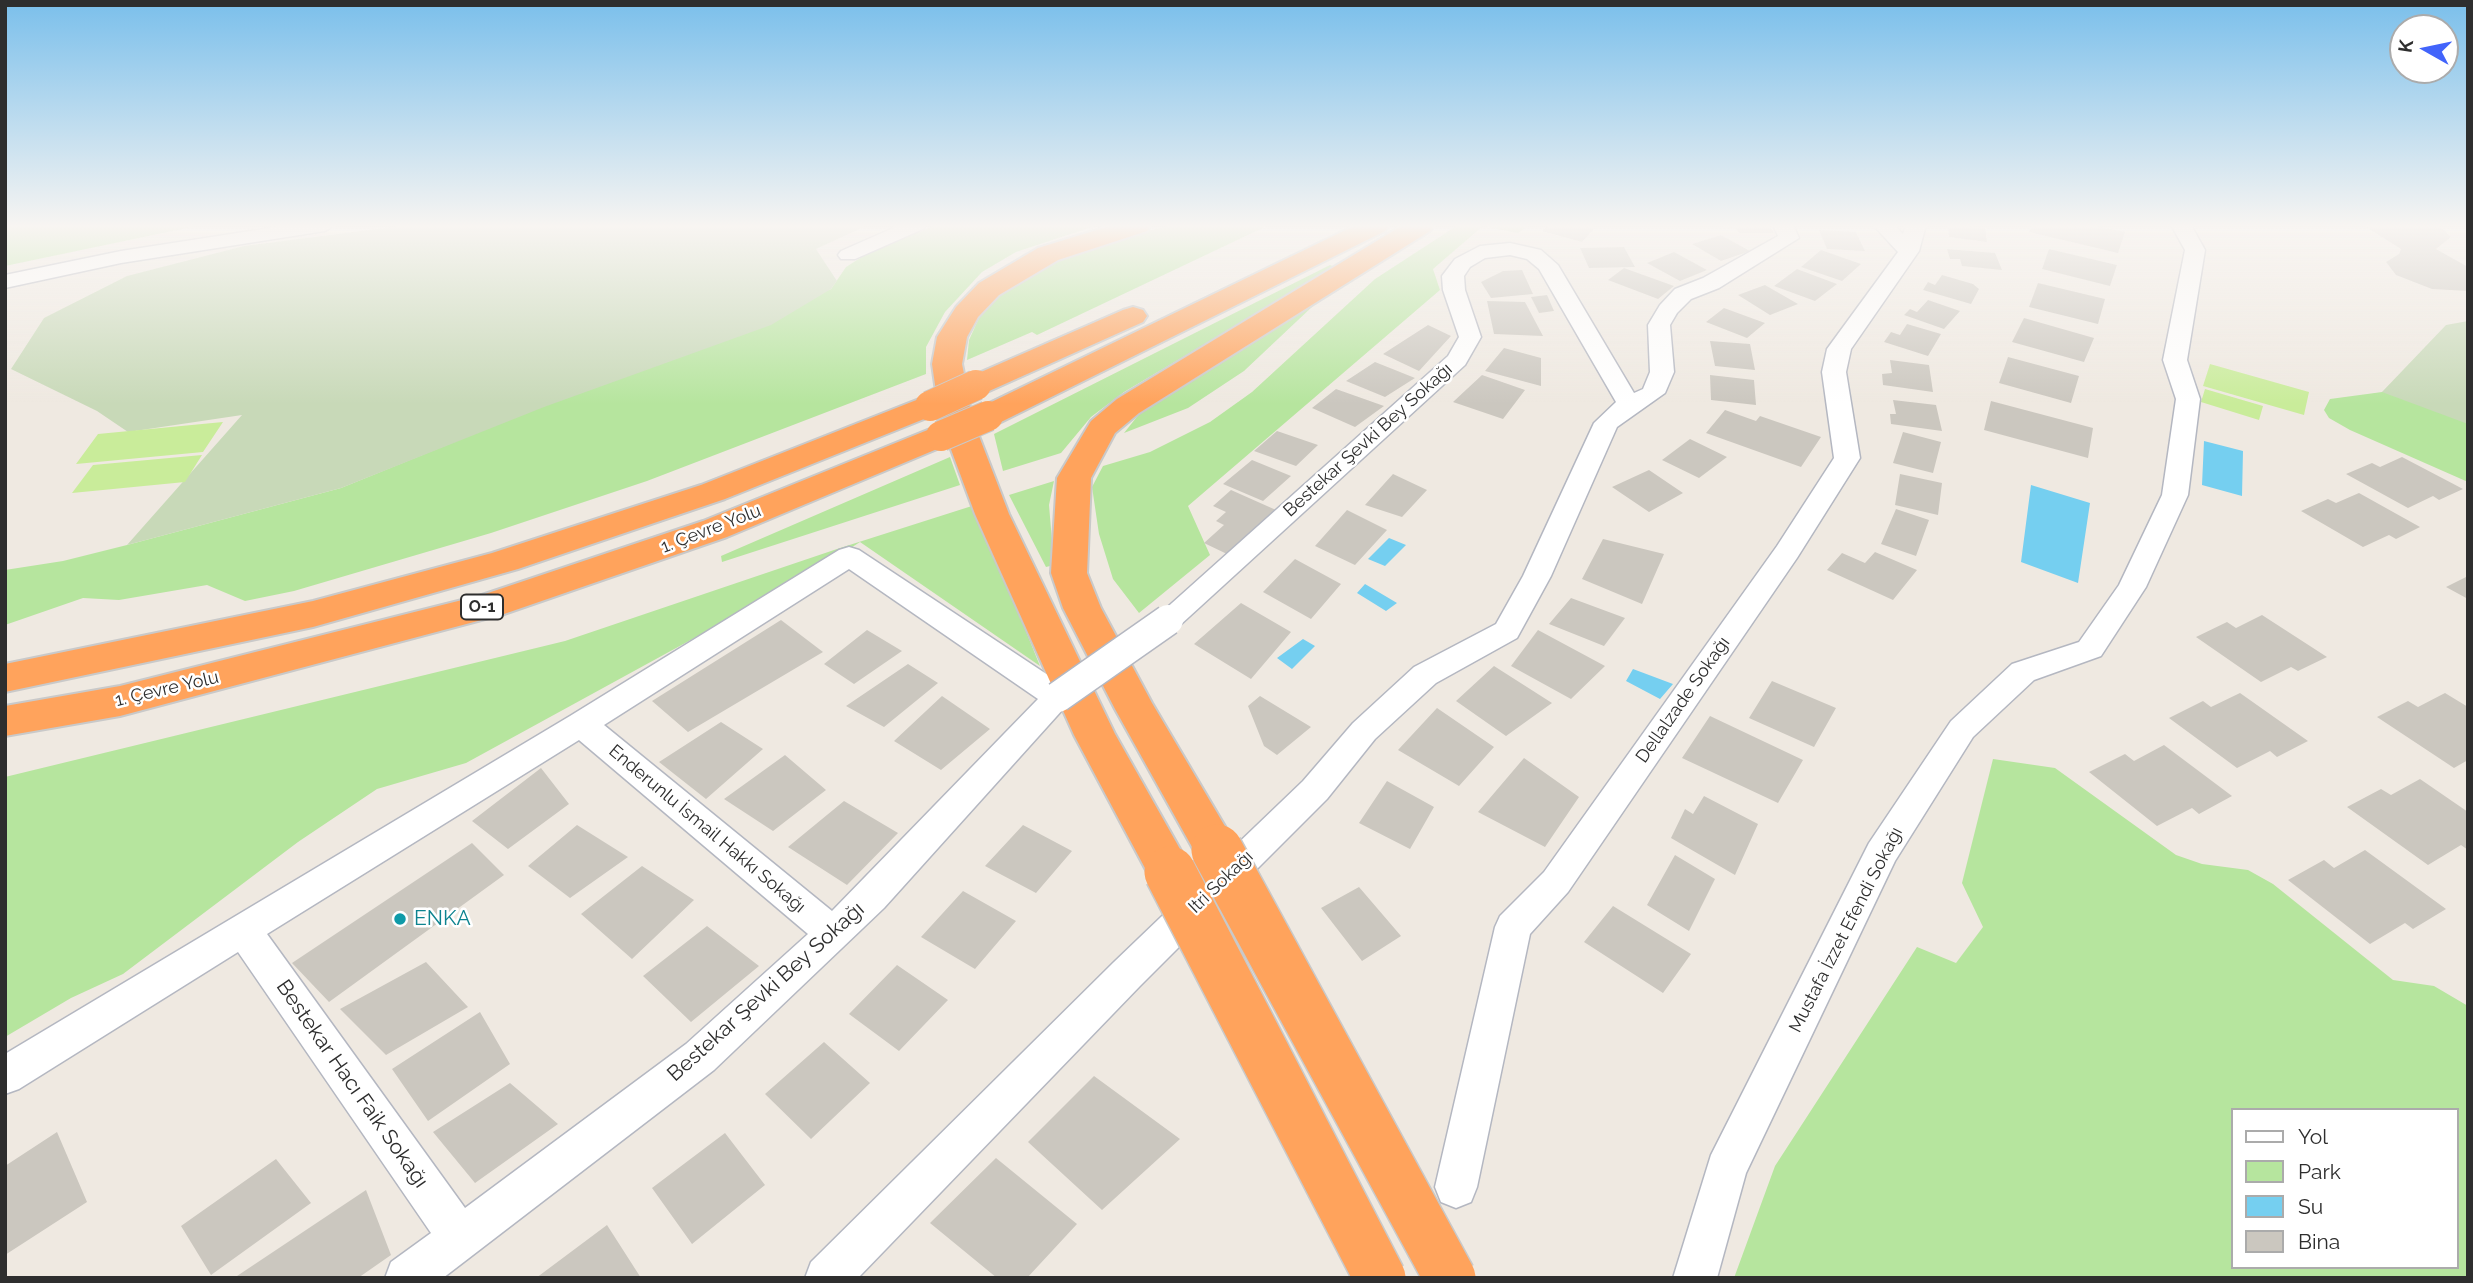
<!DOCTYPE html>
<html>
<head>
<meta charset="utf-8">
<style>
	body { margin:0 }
	#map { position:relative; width:2473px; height:1283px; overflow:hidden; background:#efe9e1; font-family:Raleway,sans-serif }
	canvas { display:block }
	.frame { position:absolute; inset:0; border:7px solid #2e2e2e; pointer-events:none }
	.legend { position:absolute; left:2231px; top:1108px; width:228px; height:161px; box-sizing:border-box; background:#fff; border:2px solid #ababab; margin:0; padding:9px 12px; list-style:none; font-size:21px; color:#2e2e2e }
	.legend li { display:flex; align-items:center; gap:14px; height:35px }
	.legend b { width:35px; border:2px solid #ababab }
	.north { position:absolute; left:2389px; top:14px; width:70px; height:70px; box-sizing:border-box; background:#fff; border:2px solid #ababab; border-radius:50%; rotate:279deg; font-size:19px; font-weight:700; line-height:28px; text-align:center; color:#2e2e2e }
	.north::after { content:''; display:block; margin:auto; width:24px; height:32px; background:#4264fb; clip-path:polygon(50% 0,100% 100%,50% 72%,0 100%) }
</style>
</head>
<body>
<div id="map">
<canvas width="2473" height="1283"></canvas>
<div class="frame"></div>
<ul class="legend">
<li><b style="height:9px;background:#fff"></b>Yol</li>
<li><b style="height:19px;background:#b6e59e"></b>Park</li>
<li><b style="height:19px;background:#75cff0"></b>Su</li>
<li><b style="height:19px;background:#cbc7bf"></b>Bina</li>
</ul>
<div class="north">K</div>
</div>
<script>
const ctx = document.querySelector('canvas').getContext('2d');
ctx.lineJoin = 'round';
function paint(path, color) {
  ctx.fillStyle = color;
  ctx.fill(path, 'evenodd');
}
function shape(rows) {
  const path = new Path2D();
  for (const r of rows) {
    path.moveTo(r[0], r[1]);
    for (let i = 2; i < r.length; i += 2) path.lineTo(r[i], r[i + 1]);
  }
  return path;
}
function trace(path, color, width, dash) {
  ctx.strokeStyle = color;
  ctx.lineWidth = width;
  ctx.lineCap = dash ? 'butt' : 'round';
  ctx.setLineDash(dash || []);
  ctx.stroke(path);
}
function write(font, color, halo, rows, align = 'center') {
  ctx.font = font + ' Raleway,sans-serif';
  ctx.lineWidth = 5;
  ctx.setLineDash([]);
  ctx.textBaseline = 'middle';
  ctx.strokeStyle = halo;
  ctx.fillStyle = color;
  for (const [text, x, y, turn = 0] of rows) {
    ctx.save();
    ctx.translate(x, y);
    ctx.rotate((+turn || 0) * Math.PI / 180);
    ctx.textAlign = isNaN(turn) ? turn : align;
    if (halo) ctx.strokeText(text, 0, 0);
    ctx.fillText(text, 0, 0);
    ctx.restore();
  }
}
const green = shape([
	[5,225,201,225,5,266],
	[936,225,1098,225,1016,252,982,272,945,312,926,347,926,374,647,481,491,533,294,591,245,601,207,585,119,600,83,598,5,625,5,570,63,561,127,545,341,488,831,289,846,267,871,251],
	[1171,225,1269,225,1037,335,1032,332,967,360,969,340,979,318,995,294,1067,252],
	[1458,225,1529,225,1518,233,1483,226,1433,269,1440,290,1188,506,1210,555,1139,613,1113,579,1099,534,1092,487,1103,466,1150,452,1210,422,1252,392,1375,279],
	[1330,265,1335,267,1124,392,1091,417,1061,453,1003,471,994,434],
	[1331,289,1244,371,1188,408,1124,433,1140,413,1179,384],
	[2468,334,2468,482,2350,430,2329,418,2324,410,2330,399,2382,392,2426,381],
	[950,457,960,485,722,562,721,556],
	[1054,481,1049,505,1054,565,1046,567,1009,495],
	[975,505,1040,666,860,542,804,578,466,763,377,789,298,842,123,974,71,998,5,1037,5,777,565,641,837,549],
	[1993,759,2055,768,2176,855,2202,864,2248,870,2273,884,2393,980,2434,986,2468,1006,2468,1278,1734,1278,1775,1166,1917,947,1956,963,1983,927,1962,883],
	[2233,1110,2457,1110,2457,1267,2233,1267]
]);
const cemetery = shape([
	[407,225,868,225,816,249,837,281,831,289,771,325,544,407,341,488,127,545,242,415,128,432,97,411,11,369,44,318,127,276,244,246],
	[2468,321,2468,424,2382,392,2446,325]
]);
const pitch = shape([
	[2210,364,2309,392,2304,415,2203,386],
	[2205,389,2263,406,2259,420,2201,402],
	[223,422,203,452,76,464,98,434],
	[202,455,185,482,72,493,93,465]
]);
const water = shape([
	[2204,441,2243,451,2242,496,2202,485],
	[2031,485,2090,503,2078,583,2021,562],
	[1389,538,1406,545,1385,566,1368,559],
	[1365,584,1397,603,1386,611,1357,593],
	[1303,639,1315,646,1292,669,1277,658],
	[1633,669,1673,684,1660,699,1626,681]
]);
const building = shape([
	[1549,225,1587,225,1596,227,1582,242,1542,231],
	[1769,225,1774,233,1739,233,1736,229,1717,226],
	[1948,225,1985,227,1987,242,1949,237],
	[2033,225,2091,225,2125,232,2118,253,2029,232],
	[2363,225,2440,226,2451,237,2436,249,2468,267,2468,291,2432,289,2396,275,2386,262,2399,254,2401,249],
	[1819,230,1856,232,1865,251,1827,249],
	[1721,235,1750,251,1721,261,1692,244],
	[1624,247,1635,267,1589,268,1580,248],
	[1947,249,1995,253,2002,270,1962,266,1960,259,1950,259],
	[2049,249,2117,265,2110,286,2042,269],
	[1821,250,1861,264,1842,281,1801,267],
	[1674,252,1707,270,1680,281,1647,263],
	[1624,268,1674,286,1658,299,1608,280],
	[1797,269,1837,284,1815,301,1774,286],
	[1522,270,1533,294,1491,298,1481,282,1503,271],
	[1942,275,1973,284,1979,289,1971,304,1923,290,1928,282,1935,285],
	[2038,283,2105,299,2098,324,2029,307],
	[1765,285,1798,304,1770,315,1738,295],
	[1547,295,1554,311,1539,313,1531,297],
	[1928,300,1960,311,1944,329,1904,315,1910,309,1917,312],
	[1487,301,1525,302,1543,336,1494,334],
	[1724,308,1765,323,1747,338,1706,322],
	[2024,318,2094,338,2084,362,2012,342],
	[1907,324,1941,334,1928,356,1884,342,1891,332,1900,335],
	[1428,325,1451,336,1419,371,1383,354],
	[1710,341,1750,344,1755,370,1715,366],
	[1504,348,1541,358,1541,386,1485,371],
	[2008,357,2079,376,2071,403,1999,383],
	[1890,360,1929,365,1933,392,1883,385,1882,374,1892,373],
	[1375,362,1415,378,1385,397,1346,381],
	[1482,375,1525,390,1503,419,1453,402],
	[1710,375,1754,380,1756,405,1711,400],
	[1336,389,1384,406,1355,427,1312,408],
	[1893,400,1936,405,1942,431,1891,424,1890,414,1896,414],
	[1991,401,2093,428,2088,458,1984,430],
	[1725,410,1756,421,1760,416,1821,437,1801,467,1706,433],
	[1277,431,1318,445,1296,466,1254,451],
	[1903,432,1941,442,1933,473,1893,463],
	[1690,439,1727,457,1699,478,1662,460],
	[2402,457,2463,489,2439,500,2433,496,2408,508,2346,474,2372,463,2380,467],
	[1252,460,1291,476,1263,501,1223,484],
	[1649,470,1683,493,1649,512,1612,487],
	[1393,474,1427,490,1402,517,1365,505],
	[1900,474,1942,483,1938,515,1895,505],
	[1231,490,1276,510,1227,554,1204,543,1224,525,1216,521,1226,512,1213,506],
	[2359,493,2420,527,2396,539,2389,535,2363,547,2301,511,2328,499,2336,503],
	[1896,509,1929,520,1916,556,1881,544],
	[1347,510,1387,530,1355,565,1315,546],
	[1603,539,1664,554,1642,604,1582,579],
	[1875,552,1917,570,1893,600,1827,570,1842,553,1865,563],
	[1295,559,1341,584,1311,619,1263,592],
	[2468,576,2468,599,2446,587],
	[1571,598,1625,618,1604,646,1549,624],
	[1241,603,1291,632,1251,679,1194,644],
	[2262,615,2327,657,2298,671,2291,667,2261,682,2196,637,2227,622,2236,628],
	[781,620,823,652,688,732,652,701],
	[867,630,902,651,854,684,824,664],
	[1538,630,1605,666,1571,699,1511,666],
	[908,664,938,683,884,727,846,706],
	[1494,666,1552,703,1506,736,1456,701],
	[1772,681,1836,708,1814,747,1749,718],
	[2240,693,2308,741,2277,757,2270,751,2237,768,2169,718,2203,701,2211,707],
	[2445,693,2468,707,2468,760,2454,768,2377,717,2408,701,2418,707],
	[942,696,990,729,941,770,894,741],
	[1260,696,1311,727,1277,755,1264,746,1248,706],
	[1437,708,1494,747,1459,786,1398,750],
	[1710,716,1803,760,1778,803,1682,758],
	[721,722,763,749,706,799,659,762],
	[2164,745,2232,796,2199,814,2192,808,2157,826,2089,772,2125,754,2134,761],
	[785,755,826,790,773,831,724,799],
	[1524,758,1579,797,1545,847,1478,812],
	[541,768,569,804,508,849,472,821],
	[2420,779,2468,812,2468,850,2461,845,2428,865,2347,807,2381,789,2391,795],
	[1387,781,1434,807,1410,849,1359,823],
	[1704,796,1758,824,1735,875,1671,838,1685,809,1693,814],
	[844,801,898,833,847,885,788,847],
	[577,825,628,857,570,898,528,866],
	[1023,825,1072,851,1036,893,985,866],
	[472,843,504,875,329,1002,292,963],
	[2365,850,2446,909,2413,929,2405,923,2370,944,2288,880,2324,860,2334,868],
	[1675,855,1715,879,1689,931,1647,905],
	[642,866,694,900,632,959,581,914],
	[1359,887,1401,936,1362,961,1321,908],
	[963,891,1016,921,975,969,921,937],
	[1613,906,1691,954,1663,993,1584,942],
	[707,926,759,966,691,1022,643,976],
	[426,962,468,1007,386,1055,340,1009],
	[897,965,948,1000,899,1051,849,1014],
	[480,1012,510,1064,428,1121,392,1069],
	[824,1042,870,1083,811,1139,765,1094],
	[1094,1076,1180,1139,1102,1210,1028,1142],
	[510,1083,558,1124,475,1183,433,1132],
	[57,1132,87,1202,5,1255,5,1166],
	[725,1133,765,1185,692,1244,652,1188],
	[996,1158,1077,1224,1027,1278,997,1278,930,1223],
	[276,1159,311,1203,211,1275,181,1226],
	[366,1190,391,1255,358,1278,234,1278],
	[607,1225,641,1278,536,1278]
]);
const minor = shape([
	[289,225,335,225,325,231,121,263,5,288,5,275,121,251,289,225],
	[900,225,926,225,923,229,855,259,841,259,838,255,841,251,900,225],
	[1773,225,1793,225,1799,238,1719,288,1691,299,1677,313,1670,325,1674,372,1665,393,1617,427,1551,576,1517,638,1436,683,1375,739,1327,799,1140,986,858,1278,805,1278,811,1262,1114,962,1303,781,1353,723,1414,667,1496,624,1523,576,1594,423,1616,402,1539,269,1527,259,1510,255,1485,258,1470,267,1464,276,1465,290,1481,337,1465,365,1178,627,1168,630,1158,627,1153,620,1448,356,1459,337,1443,290,1442,276,1455,259,1480,246,1510,243,1541,250,1558,265,1634,393,1643,389,1650,372,1648,325,1660,305,1675,289,1703,278,1778,236,1773,225],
	[1873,225,1894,225,1903,234,1906,225,1926,225,1919,251,1851,349,1846,372,1860,458,1797,558,1568,892,1530,934,1477,1187,1471,1202,1456,1208,1441,1202,1435,1187,1495,927,1500,916,1544,872,1777,546,1834,458,1822,372,1827,349,1898,252,1873,225],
	[2171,225,2191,225,2205,250,2187,360,2200,399,2188,495,2146,587,2101,656,2034,680,1973,737,1895,861,1746,1173,1717,1278,1673,1278,1711,1155,1869,843,1951,721,2012,664,2079,642,2119,585,2162,495,2176,399,2163,360,2185,250,2171,225],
	[849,547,859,550,1069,689,1074,697,884,908,714,1070,443,1278,385,1278,391,1262,431,1233,238,952,19,1089,5,1094,5,1054,570,716,839,550,849,547],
	[849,569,1038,699,832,911,604,725,849,569],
	[579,740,808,934,686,1044,465,1208,267,934,579,740]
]);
const motorway = shape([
	[1113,225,1151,225,1147,231,1058,260,999,295,978,317,967,337,962,364,965,379,1123,310,1133,307,1143,310,1147,316,1143,322,987,392,967,392,972,418,1009,514,1115,734,1193,872,1186,885,1170,891,1154,885,1074,735,975,514,949,444,727,537,504,614,120,716,5,736,5,706,120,686,482,595,703,521,930,429,943,427,939,413,725,499,518,569,313,627,5,692,5,664,313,601,492,553,701,485,919,399,937,398,932,364,937,337,956,307,979,283,1038,248,1113,225],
	[1356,225,1389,225,1385,231,999,423,988,426,977,423,972,416,977,409,1356,225],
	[1403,225,1434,225,1430,231,1139,413,1115,433,1091,478,1087,573,1101,608,1152,703,1239,850,1233,863,1217,868,1201,863,1115,709,1063,608,1051,573,1057,478,1091,421,1117,399,1403,225]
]);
const minorBridge = shape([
	[1058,697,1168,620]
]);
const motorwayBridgeFar1 = shape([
	[930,406,976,385],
	[941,436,988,416]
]);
const motorwayBridge = shape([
	[1217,850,1450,1278],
	[1170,872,1380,1278]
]);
const markers = [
	[400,919,7,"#0f9aa8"]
];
const shields = [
	[482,607,42]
];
const shieldNames = [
	["O-1",482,607]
];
const streetNames = [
	["Bestekar Şevki Bey Sokağı",1368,440,-42],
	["1. Çevre Yolu",711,529,-21],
	["1. Çevre Yolu",167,689,-13],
	["Dellalzade Sokağı",1683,700,-55],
	["Enderunlu İsmail Hakkı Sokağı",707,829,40],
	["Itri Sokağı",1221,882,-44],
	["Mustafa İzzet Efendi Sokağı",1846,930,-63]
];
const nearCulturenames = [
	["ENKA",414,919]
];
const nearStreetnames = [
	["Bestekar Şevki Bey Sokağı",766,992,-42],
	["Bestekar Hacı Faik Sokağı",352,1084,55]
];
paint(green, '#b6e59e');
paint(cemetery, '#c8d9b8');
paint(pitch, '#c9ec9a');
paint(water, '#75cff0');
paint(building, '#cbc7bf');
trace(minor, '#b4b7c1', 3);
trace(motorway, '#c9c9c9', 4);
paint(minor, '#fff');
paint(motorway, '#ffa35c');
trace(minorBridge, '#b4b7c1', 33, []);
trace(motorwayBridgeFar1, '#c9c9c9', 32, []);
trace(motorwayBridge, '#c9c9c9', 54, []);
trace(minorBridge, '#fff', 30);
trace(motorwayBridgeFar1, '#ffa35c', 30);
trace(motorwayBridge, '#ffa35c', 51);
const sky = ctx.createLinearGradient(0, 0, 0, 404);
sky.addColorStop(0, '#7abfeb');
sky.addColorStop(0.56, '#f8f5f2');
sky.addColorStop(1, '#f8f5f200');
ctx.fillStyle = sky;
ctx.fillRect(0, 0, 2473, 404);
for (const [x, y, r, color] of markers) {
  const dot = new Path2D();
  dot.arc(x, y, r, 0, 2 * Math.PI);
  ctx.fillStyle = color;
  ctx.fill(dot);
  trace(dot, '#fff', 2.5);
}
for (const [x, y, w] of shields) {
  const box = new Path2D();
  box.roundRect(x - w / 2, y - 12.5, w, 25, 5);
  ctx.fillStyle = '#fff';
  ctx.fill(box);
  trace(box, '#2e2e2e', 2);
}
write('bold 16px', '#2e2e2e', null, shieldNames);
write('18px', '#2e2e2e', '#fff', streetNames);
write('21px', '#0d838f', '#fff', nearCulturenames, 'left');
write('21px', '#2e2e2e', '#fff', nearStreetnames);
</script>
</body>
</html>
